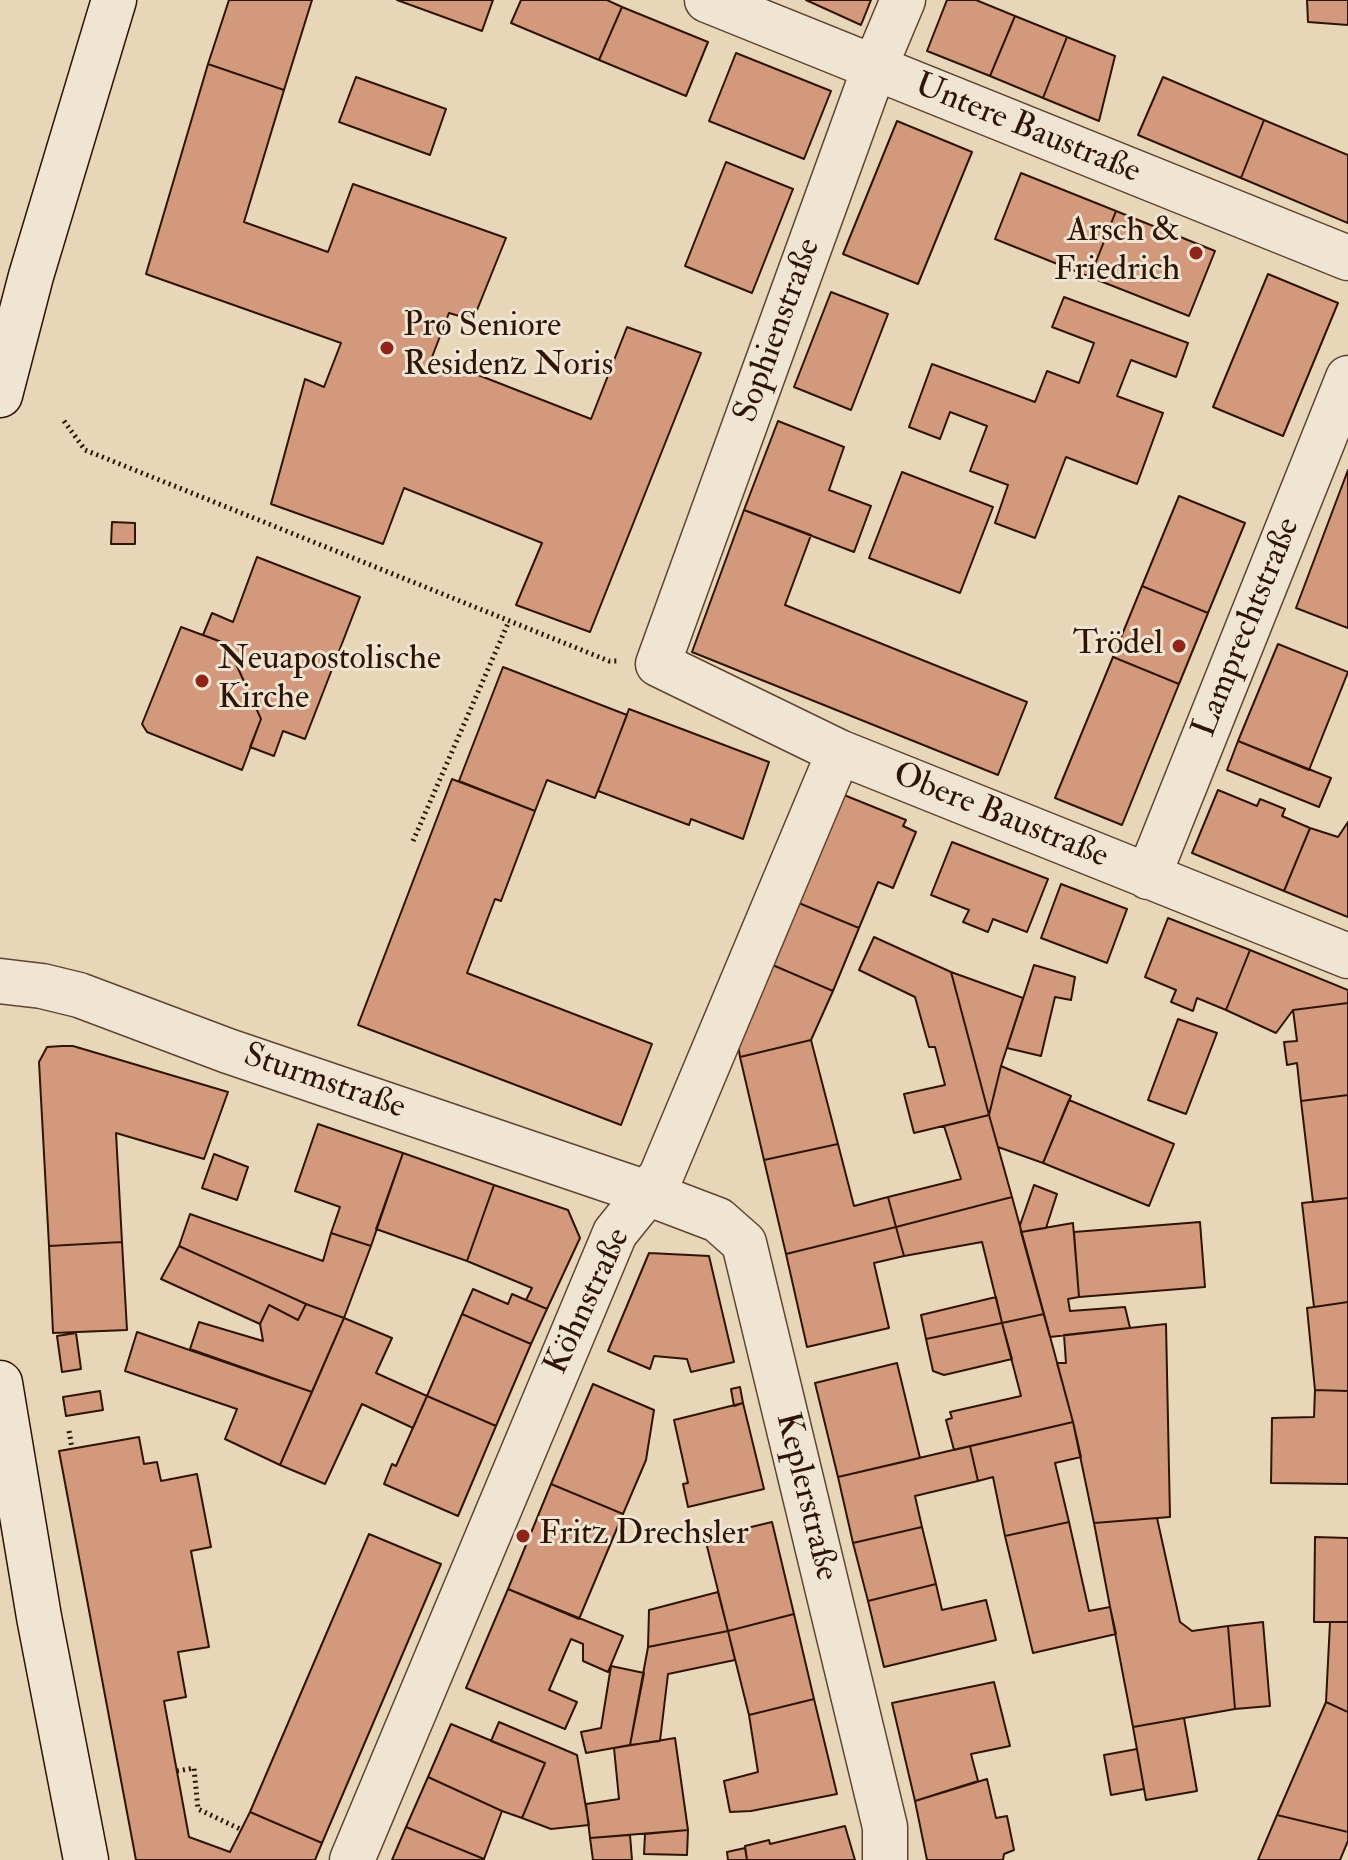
<!DOCTYPE html>
<html>
<head>
<meta charset="utf-8">
<style>
	body { margin:0 }
	canvas { display:block; background:#e8d6b9 }
</style>
</head>
<body>
<canvas width="1348" height="1860"></canvas>
<script>
const ctx = document.querySelector('canvas').getContext('2d');
ctx.lineJoin = 'round';
function paint(path, color) {
  ctx.fillStyle = color;
  ctx.fill(path, 'evenodd');
}
function shape(rows) {
  const path = new Path2D();
  for (const r of rows) {
    path.moveTo(r[0], r[1]);
    for (let i = 2; i < r.length; i += 2) path.lineTo(r[i], r[i + 1]);
  }
  return path;
}
function trace(path, color, width, dash) {
  ctx.strokeStyle = color;
  ctx.lineWidth = width;
  ctx.lineCap = dash ? 'butt' : 'round';
  ctx.setLineDash(dash || []);
  ctx.stroke(path);
}
function write(font, color, halo, rows, align = 'center') {
  ctx.font = font + ' "IM FELL Double Pica",serif';
  ctx.lineWidth = 6;
  ctx.setLineDash([]);
  ctx.textBaseline = 'middle';
  ctx.strokeStyle = halo;
  ctx.fillStyle = color;
  for (const [text, x, y, turn = 0] of rows) {
    ctx.save();
    ctx.translate(x, y);
    ctx.rotate((+turn || 0) * Math.PI / 180);
    ctx.textAlign = isNaN(turn) ? turn : align;
    if (halo) ctx.strokeText(text, 0, 0);
    ctx.fillText(text, 0, 0);
    ctx.restore();
  }
}
const building = shape([
	[229,0,312,0,284,90,208,64,229,0],
	[397,0,493,0,482,31,397,0],
	[521,0,607,0,622,7,599,60,511,23,521,0],
	[806,0,871,0,861,25,806,0],
	[947,0,976,0,1015,16,990,76,927,51,947,0],
	[1307,0,1348,0,1348,25,1308,22,1307,0],
	[622,7,708,42,686,96,599,60,622,7],
	[1015,16,1067,37,1043,98,990,76,1015,16],
	[1067,37,1115,56,1099,121,1043,98,1067,37],
	[736,53,831,91,804,159,709,121,736,53],
	[208,64,284,90,244,222,328,252,353,184,506,238,473,320,449,313,432,357,591,419,627,327,701,353,590,632,516,605,542,543,404,488,383,544,271,504,305,379,324,387,341,343,146,274,208,64],
	[356,77,446,109,430,155,339,122,356,77],
	[1163,77,1264,120,1241,178,1138,135,1163,77],
	[1264,120,1348,155,1348,223,1241,178,1264,120],
	[897,121,972,152,918,284,843,254,897,121],
	[726,162,793,189,752,293,685,266,726,162],
	[1021,173,1116,211,1090,277,995,239,1021,173],
	[1116,211,1215,251,1189,316,1090,277,1116,211],
	[1268,274,1338,303,1283,436,1213,407,1268,274],
	[831,292,888,314,851,410,794,387,831,292],
	[1064,297,1188,343,1176,377,1131,360,1117,396,1163,413,1137,484,1066,457,1035,538,995,523,1008,485,970,471,987,426,950,412,940,439,909,427,932,364,1035,402,1047,371,1079,383,1094,343,1052,327,1064,297],
	[778,421,844,447,829,490,871,506,854,552,744,510,778,421],
	[1348,470,1348,628,1296,608,1348,470],
	[902,472,993,507,960,593,869,558,902,472],
	[1179,496,1245,523,1208,613,1142,586,1179,496],
	[744,510,811,535,785,605,1027,702,998,775,692,652,744,510],
	[112,522,135,523,135,544,111,544,112,522],
	[257,557,360,597,305,739,283,731,274,756,250,747,261,719,227,644,203,635,212,613,233,622,257,557],
	[1142,586,1208,613,1179,684,1113,657,1142,586],
	[181,627,227,644,261,719,242,770,147,732,142,724,181,627],
	[1278,644,1348,672,1309,770,1238,741,1278,644],
	[1113,657,1179,684,1122,825,1055,798,1113,657],
	[503,667,627,715,595,798,547,780,535,811,459,781,503,667],
	[629,709,769,762,743,839,691,819,689,825,598,791,629,709],
	[1238,741,1331,778,1319,807,1227,770,1238,741],
	[452,779,535,811,501,901,495,899,467,973,652,1044,621,1125,358,1025,452,779],
	[1218,790,1257,806,1260,799,1285,809,1282,816,1310,828,1284,891,1192,853,1218,790],
	[839,793,906,820,903,826,916,832,893,888,878,882,859,928,794,901,839,793],
	[1348,822,1348,917,1284,891,1310,828,1338,837,1348,822],
	[952,842,1048,879,1027,932,993,919,988,932,963,922,969,910,931,895,952,842],
	[1061,884,1127,909,1107,963,1041,938,1061,884],
	[794,901,859,928,833,991,768,963,794,901],
	[1168,918,1250,950,1226,1010,1197,998,1193,1011,1171,1002,1176,990,1145,977,1168,918],
	[874,937,951,972,989,1115,914,1133,904,1094,945,1085,935,1047,929,1047,915,997,859,970,874,937],
	[1250,950,1348,990,1348,1003,1293,1010,1276,1033,1226,1010,1250,950],
	[768,963,833,991,811,1040,740,1057,737,1039,768,963],
	[1034,965,1075,977,1071,1000,1055,997,1041,1056,1007,1048,1034,965],
	[951,972,1023,998,1001,1066,989,1115,951,972],
	[1348,1003,1348,1095,1301,1101,1297,1063,1287,1065,1284,1042,1297,1041,1293,1010,1348,1003],
	[1178,1019,1217,1033,1186,1114,1148,1100,1178,1019],
	[811,1040,838,1144,764,1160,740,1057,811,1040],
	[62,1046,73,1046,228,1092,204,1159,116,1133,122,1242,49,1246,39,1062,47,1047,62,1046],
	[1001,1066,1071,1096,1043,1163,998,1147,989,1115,1001,1066],
	[1348,1095,1348,1198,1313,1202,1301,1101,1348,1095],
	[1069,1100,1174,1144,1149,1206,1043,1163,1069,1100],
	[989,1115,1012,1197,896,1227,888,1197,961,1179,944,1126,989,1115],
	[318,1124,403,1153,371,1246,331,1233,340,1207,295,1191,318,1124],
	[838,1144,854,1206,888,1197,896,1227,786,1254,764,1160,838,1144],
	[403,1153,494,1185,467,1261,376,1229,403,1153],
	[214,1154,248,1167,237,1200,202,1188,214,1154],
	[494,1185,568,1210,580,1238,547,1309,526,1300,532,1288,467,1261,494,1185],
	[1034,1185,1057,1194,1046,1228,1021,1232,1020,1225,1034,1185],
	[1012,1197,1044,1314,1002,1323,982,1242,904,1256,896,1227,1012,1197],
	[1348,1198,1348,1302,1314,1307,1302,1203,1348,1198],
	[190,1214,323,1261,331,1233,371,1246,344,1318,306,1304,179,1246,190,1214],
	[1200,1222,1205,1287,1079,1297,1074,1232,1200,1222],
	[1073,1223,1079,1297,1068,1299,1070,1311,1125,1307,1130,1328,1050,1337,1021,1232,1073,1223],
	[896,1227,904,1256,874,1263,889,1328,807,1347,786,1254,896,1227],
	[122,1242,127,1330,53,1333,49,1246,122,1242],
	[179,1246,306,1304,298,1320,269,1305,260,1324,161,1279,179,1246],
	[649,1253,709,1256,734,1362,691,1372,687,1359,654,1356,650,1369,608,1351,649,1253],
	[473,1289,508,1304,512,1294,547,1309,531,1344,462,1314,473,1289],
	[996,1297,1002,1323,926,1339,921,1315,996,1297],
	[1348,1302,1348,1391,1315,1390,1307,1308,1348,1302],
	[306,1304,344,1318,312,1392,190,1349,199,1322,263,1341,260,1324,269,1305,298,1320,306,1304],
	[462,1314,531,1344,496,1426,427,1396,462,1314],
	[1044,1314,1073,1422,954,1450,946,1420,952,1418,950,1412,1021,1396,1002,1323,1044,1314],
	[344,1318,392,1338,376,1373,427,1396,413,1428,362,1404,325,1484,280,1465,344,1318],
	[1002,1323,1012,1359,944,1375,933,1371,926,1339,1002,1323],
	[1166,1324,1170,1517,1094,1523,1073,1422,1057,1363,1066,1363,1064,1335,1166,1324],
	[137,1332,312,1392,280,1465,225,1439,237,1409,125,1371,137,1332],
	[76,1333,81,1369,62,1372,57,1336,76,1333],
	[897,1363,920,1458,838,1477,815,1383,897,1363],
	[593,1384,654,1410,646,1460,623,1514,551,1484,593,1384],
	[740,1387,743,1403,734,1406,731,1389,740,1387],
	[1315,1390,1348,1391,1348,1484,1271,1483,1272,1418,1314,1417,1315,1390],
	[100,1391,103,1410,66,1416,63,1397,100,1391],
	[427,1396,496,1426,458,1516,384,1484,392,1464,396,1466,427,1396],
	[743,1403,764,1489,688,1507,683,1484,688,1483,674,1420,743,1403],
	[1073,1422,1081,1457,1055,1463,1069,1522,1005,1536,993,1477,978,1481,970,1446,1073,1422],
	[139,1437,144,1464,157,1462,161,1481,197,1474,211,1547,191,1551,209,1647,178,1652,186,1697,164,1701,189,1837,230,1852,250,1812,322,1843,315,1860,136,1860,59,1451,139,1437],
	[970,1446,978,1481,915,1496,922,1527,853,1543,838,1477,970,1446],
	[551,1484,623,1514,579,1619,508,1589,551,1484],
	[1157,1518,1180,1622,1192,1631,1228,1626,1235,1709,1133,1727,1094,1523,1157,1518],
	[772,1522,794,1614,728,1631,705,1538,772,1522],
	[1069,1522,1089,1611,1110,1607,1116,1634,1033,1653,1005,1536,1069,1522],
	[922,1527,936,1584,868,1601,853,1543,922,1527],
	[369,1534,441,1564,322,1843,250,1812,369,1534],
	[1315,1537,1348,1538,1348,1622,1314,1622,1315,1537],
	[936,1584,942,1610,986,1600,996,1640,884,1667,868,1601,936,1584],
	[508,1589,623,1636,608,1672,583,1661,583,1644,571,1639,549,1690,577,1702,565,1729,466,1688,508,1589],
	[718,1592,728,1631,648,1647,649,1610,718,1592],
	[794,1614,814,1699,749,1715,728,1631,794,1614],
	[1263,1622,1270,1706,1235,1709,1228,1626,1263,1622],
	[1330,1622,1348,1622,1348,1712,1326,1702,1330,1622],
	[728,1631,735,1660,668,1674,660,1741,630,1745,648,1647,728,1631],
	[611,1666,644,1673,630,1745,586,1753,581,1732,601,1728,611,1666],
	[994,1682,1010,1746,971,1754,978,1781,915,1801,892,1703,994,1682],
	[814,1699,837,1794,751,1811,730,1812,724,1781,758,1772,749,1715,814,1699],
	[1326,1702,1348,1712,1348,1832,1277,1815,1326,1702],
	[1184,1718,1197,1791,1146,1800,1133,1727,1184,1718],
	[499,1722,577,1755,589,1825,551,1829,522,1818,545,1763,491,1741,499,1722],
	[451,1724,545,1763,522,1818,502,1811,428,1777,451,1724],
	[675,1738,688,1830,590,1838,586,1804,619,1799,614,1748,675,1738],
	[1137,1749,1144,1789,1111,1795,1104,1755,1137,1749],
	[428,1777,502,1811,484,1859,406,1827,428,1777],
	[987,1779,996,1818,1007,1816,1014,1850,1004,1854,1003,1860,927,1860,915,1801,987,1779],
	[1277,1815,1348,1832,1348,1841,1340,1860,1258,1860,1277,1815],
	[845,1826,855,1860,747,1860,745,1846,769,1840,770,1844,845,1826],
	[406,1827,484,1859,484,1860,392,1860,406,1827],
	[688,1830,687,1855,644,1854,645,1834,688,1830],
	[630,1835,632,1860,593,1860,590,1838,630,1835],
	[745,1848,747,1860,728,1860,727,1852,745,1848]
]);
const path = shape([
	[64,421,85,450,609,661,617,661],
	[413,841,509,621],
	[69,1431,72,1448],
	[177,1771,194,1768,198,1809,242,1830]
]);
const street = shape([
	[707,0,1348,258],
	[903,0,874,69,658,664,839,752,1348,956],
	[1148,877,1348,378],
	[0,981,42,986,79,995,228,1051,647,1193,718,1220,744,1243,885,1827,885,1860],
	[352,1860,615,1233,661,1176,839,752]
]);
const secondary = shape([
	[0,395,31,276,114,0],
	[0,1383,39,1617,86,1860]
]);
const markers = [
	[1196,253,8,"#8f2418"],
	[387,348,8,"#8f2418"],
	[1179,646,8,"#8f2418"],
	[202,681,8,"#8f2418"],
	[523,1536,8,"#8f2418"]
];
const streetNames = [
	["Untere Baustraße",1027,130,22],
	["Sophienstraße",779,331,-70],
	["Lamprechtstraße",1248,628,-68],
	["Obere Baustraße",1000,817,22],
	["Sturmstraße",324,1083,19],
	["Köhnstraße",589,1302,-65],
	["Keplerstraße",805,1497,76]
];
const poiNames = [
	["Arsch &",1180,233,"right"],
	["Friedrich",1180,272,"right"],
	["Pro Seniore",403,328],
	["Residenz Noris",403,367],
	["Trödel",1163,646,"right"],
	["Neuapostolische",218,661],
	["Kirche",218,700],
	["Fritz Drechsler",539,1536]
];
paint(building, '#d3997d');
trace(building, '#2f1403', 2);
trace(street, '#5d4430', 47);
trace(secondary, '#2f1403', 47);
trace(path, '#2f1403', 5, [2, 4]);
trace(street, '#f0e4d2', 44);
trace(secondary, '#f0e4d2', 44);
for (const [x, y, r, color] of markers) {
  const dot = new Path2D();
  dot.arc(x, y, r, 0, 2 * Math.PI);
  ctx.fillStyle = color;
  ctx.fill(dot);
  trace(dot, '#f0e4d2', 3);
}
write('34px', '#2f1403', '#f0e4d2', streetNames);
write('34px', '#2f1403', '#f0e4d2', poiNames, 'left');
</script>
</body>
</html>
